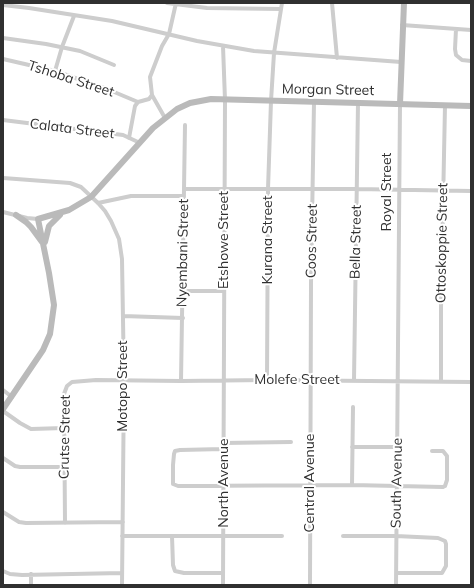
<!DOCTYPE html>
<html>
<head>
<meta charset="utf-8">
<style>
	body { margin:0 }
	#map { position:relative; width:474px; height:588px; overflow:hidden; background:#fff; font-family:Mulish,sans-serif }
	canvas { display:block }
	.frame { position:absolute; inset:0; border:4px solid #303030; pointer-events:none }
</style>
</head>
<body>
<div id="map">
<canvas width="474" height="588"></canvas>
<div class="frame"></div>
</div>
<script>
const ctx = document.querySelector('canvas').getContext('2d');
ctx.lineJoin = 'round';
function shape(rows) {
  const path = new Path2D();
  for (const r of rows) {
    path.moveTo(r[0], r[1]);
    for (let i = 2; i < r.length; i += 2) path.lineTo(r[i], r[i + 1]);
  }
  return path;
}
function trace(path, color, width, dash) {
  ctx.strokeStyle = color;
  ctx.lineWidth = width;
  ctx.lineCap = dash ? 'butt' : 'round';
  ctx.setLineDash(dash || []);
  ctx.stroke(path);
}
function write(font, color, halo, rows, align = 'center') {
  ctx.font = font + ' Mulish,sans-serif';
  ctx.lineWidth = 4;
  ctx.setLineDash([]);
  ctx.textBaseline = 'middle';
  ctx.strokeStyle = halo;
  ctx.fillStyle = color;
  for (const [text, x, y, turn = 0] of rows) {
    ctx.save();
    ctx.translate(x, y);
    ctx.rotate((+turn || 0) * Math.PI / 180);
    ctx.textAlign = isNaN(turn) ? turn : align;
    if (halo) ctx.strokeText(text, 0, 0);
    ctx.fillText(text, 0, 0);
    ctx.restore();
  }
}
const street = shape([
	[167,3,207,8,281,9],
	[332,3,337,58],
	[3,5,29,8,112,21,197,41,254,51,401,62],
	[402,25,471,30],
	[456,29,455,49,456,55,462,60,471,61],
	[3,38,46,44,80,51,114,65],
	[3,59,55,71,107,89,138,102],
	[55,71,62,47,74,16],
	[165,118,152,95,150,77,162,46,169,34,176,3],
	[3,120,123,135,140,143],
	[129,138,135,106,138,102,149,99,152,95],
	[3,178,70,183,81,187,98,203,105,211,111,221,119,239,122,259,124,380,122,585],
	[184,189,357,189,471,191],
	[98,203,131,196,184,196],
	[3,212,27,218,38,219],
	[183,291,224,291],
	[123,316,183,318],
	[267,380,268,189,271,101,274,53,282,3],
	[354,380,358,103],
	[181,381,185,125],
	[441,381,441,307,445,105],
	[3,390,12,397],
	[3,411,20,423,31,429,64,428],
	[223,443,291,442],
	[352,447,397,447],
	[223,449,180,450,175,451,174,454,173,465,173,484,178,486,352,485,443,487,445,486,447,480,447,456,443,451,432,451],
	[3,458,15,466,20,467,64,467],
	[352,485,353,407],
	[3,512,19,522,26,523,123,522],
	[65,523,64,394,67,386,72,382,96,380,181,381,267,380,471,382],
	[122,536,282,536],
	[172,536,173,565,175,571,184,573,223,573],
	[343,536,396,536,438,538,445,541,446,544,446,566,442,573,397,573],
	[3,571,10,574,22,575,122,573],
	[31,574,31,585],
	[223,585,225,100,223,46],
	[310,585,311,283,314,102],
	[396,585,400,104]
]);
const secondary = shape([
	[400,104,404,3],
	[16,215,26,222,31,227,42,242],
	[45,242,49,226,60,215],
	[3,409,43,350,50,334,54,305,49,273,38,219,69,210,91,197,153,128,177,109,190,103,211,99,471,106]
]);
const streetNames = [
	["Tshoba Street",71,79,18],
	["Morgan Street",328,90,1],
	["Calata Street",72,129,7],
	["Royal Street",387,192,-90],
	["Etshowe Street",224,240,-90],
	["Kurana Street",268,240,-90],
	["Coos Street",312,241,-89],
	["Bella Street",356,242,-89],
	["Ottoskoppie Street",442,243,-89],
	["Nyembani Street",183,253,-89],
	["Molefe Street",297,380],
	["Motopo Street",123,386,-90],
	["Crutse Street",65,437,-89],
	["North Avenue",224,483,-90],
	["Central Avenue",310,483,-90],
	["South Avenue",397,483,-89]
];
trace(street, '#cdcdcd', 4);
trace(secondary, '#bababa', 6);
write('14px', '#303030', '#fff', streetNames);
</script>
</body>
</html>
